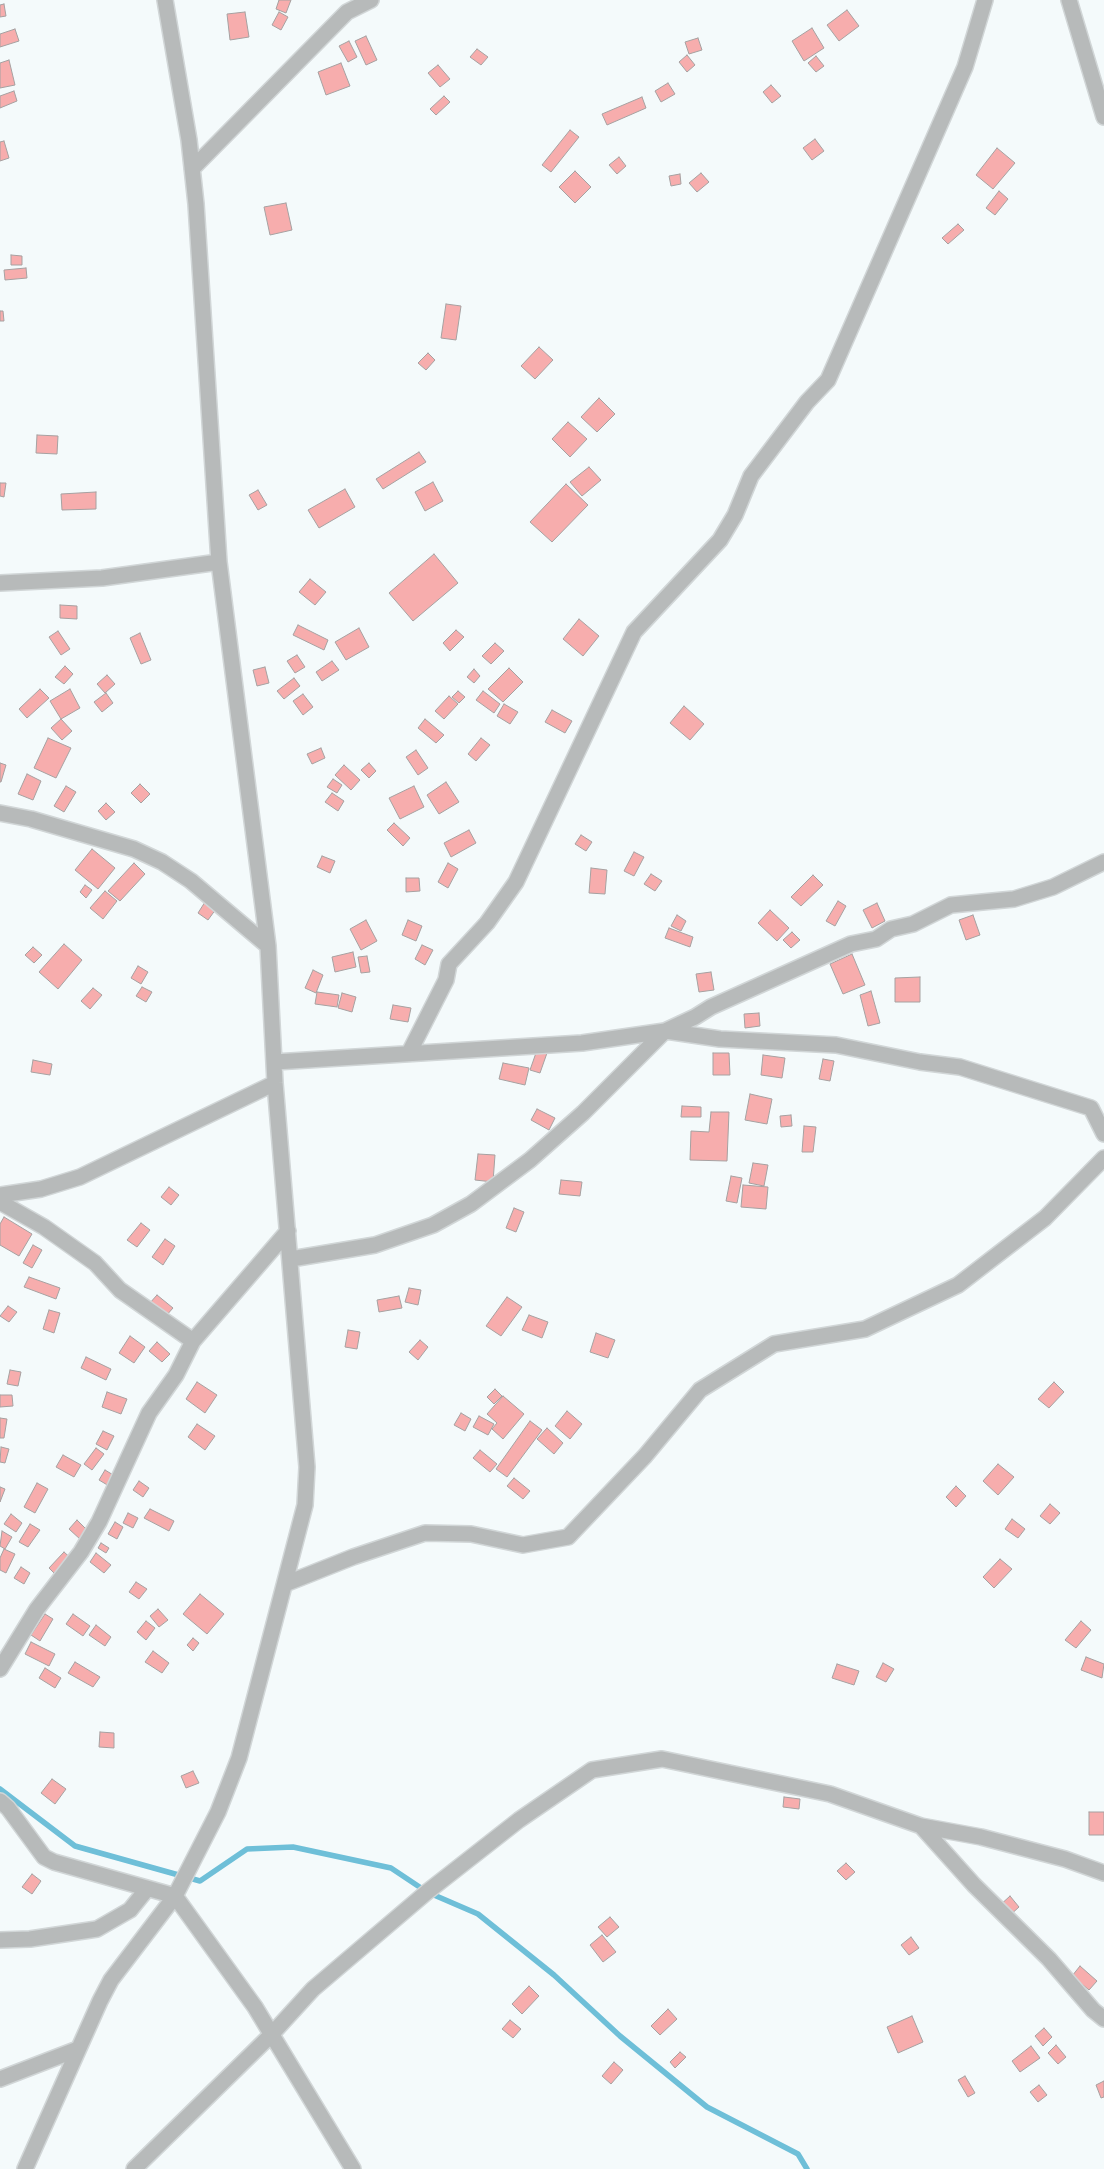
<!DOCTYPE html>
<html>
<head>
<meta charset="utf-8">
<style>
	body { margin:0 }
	canvas { display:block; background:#f4fafb }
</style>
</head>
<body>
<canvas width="1104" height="2169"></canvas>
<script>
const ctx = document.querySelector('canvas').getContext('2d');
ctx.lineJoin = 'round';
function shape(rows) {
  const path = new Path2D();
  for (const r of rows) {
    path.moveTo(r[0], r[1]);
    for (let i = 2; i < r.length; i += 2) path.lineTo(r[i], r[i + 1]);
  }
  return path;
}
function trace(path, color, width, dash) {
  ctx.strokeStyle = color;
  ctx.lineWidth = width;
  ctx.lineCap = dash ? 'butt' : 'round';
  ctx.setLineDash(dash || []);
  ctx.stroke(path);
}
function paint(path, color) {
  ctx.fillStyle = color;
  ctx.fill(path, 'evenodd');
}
const stream = shape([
	[0,1789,75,1846,200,1881,247,1849,293,1847,391,1868,427,1892,478,1914,554,1975,620,2036,707,2107,798,2154,807,2169]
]);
const building = shape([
	[279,0,291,0,286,13,276,9,279,0],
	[4,4,6,16,0,17,0,5,4,4],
	[847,10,859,26,839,41,827,25,847,10],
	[245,12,249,37,230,40,227,14,245,12],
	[279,12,288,17,281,30,272,25,279,12],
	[812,28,824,48,804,61,792,41,812,28],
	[15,29,19,41,0,47,0,34,15,29],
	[366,36,377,60,366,65,355,41,366,36],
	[698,38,702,50,689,54,685,42,698,38],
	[349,41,357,57,348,62,339,46,349,41],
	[477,49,488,57,481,65,470,57,477,49],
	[687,55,695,65,687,72,679,62,687,55],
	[816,56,824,66,816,72,808,63,816,56],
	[9,60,15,85,0,88,0,63,9,60],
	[341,63,350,86,326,95,318,72,341,63],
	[438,65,450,79,440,87,428,73,438,65],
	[668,83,675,94,661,102,655,91,668,83],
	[771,85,781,96,772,103,763,92,771,85],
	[14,91,17,101,0,108,0,96,14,91],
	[444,96,450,102,436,115,430,109,444,96],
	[642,97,646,108,607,125,602,114,642,97],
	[570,130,579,137,551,172,542,165,570,130],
	[815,139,824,151,812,160,803,148,815,139],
	[4,141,9,158,0,161,0,142,4,141],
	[997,148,1015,163,993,189,976,175,997,148],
	[619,157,626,166,617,174,609,165,619,157],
	[575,171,591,187,575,203,559,187,575,171],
	[701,173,709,182,697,192,689,183,701,173],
	[680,174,681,184,671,186,669,176,680,174],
	[999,191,1008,199,995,215,986,208,999,191],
	[286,203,292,230,270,235,264,207,286,203],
	[958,224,964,230,948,244,942,238,958,224],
	[11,255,22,256,22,265,11,265,11,255],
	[26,268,27,278,5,280,4,270,26,268],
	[446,304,461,306,456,340,441,338,446,304],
	[0,311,3,311,4,321,0,321,0,311],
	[539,347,553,360,535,379,521,366,539,347],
	[428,353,435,360,426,370,418,363,428,353],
	[599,398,615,414,597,432,581,417,599,398],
	[568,422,587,439,570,457,552,439,568,422],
	[37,435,58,436,57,454,36,453,37,435],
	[419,452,426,462,383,489,376,479,419,452],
	[589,467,601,480,582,496,570,482,589,467],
	[433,482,443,501,425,511,415,492,433,482],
	[0,483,6,483,4,497,0,496,0,483],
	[566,484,588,505,552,542,530,522,566,484],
	[345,489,355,507,319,528,308,510,345,489],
	[258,490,267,505,258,510,249,495,258,490],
	[96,492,96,509,62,510,61,494,96,492],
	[434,554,458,583,413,621,389,593,434,554],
	[310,579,326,592,315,605,299,592,310,579],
	[60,605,77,606,77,619,60,618,60,605],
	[579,619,599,636,583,656,563,639,579,619],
	[298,625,328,640,324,650,293,635,298,625],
	[359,628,369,647,346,660,335,642,359,628],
	[456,630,464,637,450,651,443,643,456,630],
	[58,631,70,649,61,655,49,637,58,631],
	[140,633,151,660,141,664,130,638,140,633],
	[495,643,504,651,491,664,482,656,495,643],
	[297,655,305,667,295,673,287,661,297,655],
	[332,661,339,670,322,681,316,672,332,661],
	[65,666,73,674,64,684,55,677,65,666],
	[265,667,269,683,257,686,253,670,265,667],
	[509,668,523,682,503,702,488,689,509,668],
	[474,669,480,676,474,683,467,677,474,669],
	[107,675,115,684,105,693,97,684,107,675],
	[294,678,300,686,284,699,277,691,294,678],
	[40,689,49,698,27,718,19,709,40,689],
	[70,689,80,708,61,719,50,701,70,689],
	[458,691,465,697,459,703,452,697,458,691],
	[483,691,500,704,494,713,476,700,483,691],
	[106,693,113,703,102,712,94,702,106,693],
	[303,694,313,707,303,715,293,701,303,694],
	[449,696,458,704,444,719,435,711,449,696],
	[504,704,518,712,510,724,497,716,504,704],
	[684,706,704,724,690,740,670,723,684,706],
	[552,710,572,721,565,733,545,722,552,710],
	[61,719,72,731,62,740,51,728,61,719],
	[425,719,444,735,436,743,418,728,425,719],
	[48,738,71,748,56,778,34,768,48,738],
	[481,738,490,745,476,761,468,754,481,738],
	[321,748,325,758,312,764,307,754,321,748],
	[416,750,428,768,418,775,406,757,416,750],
	[0,763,6,765,1,782,0,782,0,763],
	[369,763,376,771,369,778,361,770,369,763],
	[344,765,360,780,351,790,335,775,344,765],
	[27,774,41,781,33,800,18,794,27,774],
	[333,779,342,785,337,793,327,787,333,779],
	[446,782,459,802,439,814,427,795,446,782],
	[140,784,150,794,141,803,131,793,140,784],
	[66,786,76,792,64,812,54,806,66,786],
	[414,786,424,807,400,819,389,798,414,786],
	[332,793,344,801,338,811,325,802,332,793],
	[106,803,115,812,106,820,98,811,106,803],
	[394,823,410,838,403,846,387,830,394,823],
	[469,830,476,843,451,857,444,843,469,830],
	[581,835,592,842,586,851,575,844,581,835],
	[92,849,115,868,98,889,75,870,92,849],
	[634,852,644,857,634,876,624,871,634,852],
	[322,856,335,861,330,873,317,867,322,856],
	[134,863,145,874,120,901,108,891,134,863],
	[448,863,458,869,448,888,438,882,448,863],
	[591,868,607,870,605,894,589,893,591,868],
	[651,874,662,881,655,891,644,884,651,874],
	[813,875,823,885,801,906,791,897,813,875],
	[406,878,419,878,420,891,406,892,406,878],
	[85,885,92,890,86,898,80,892,85,885],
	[105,891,117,901,103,919,90,908,105,891],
	[838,901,846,906,835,926,826,921,838,901],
	[205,902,216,909,208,920,198,913,205,902],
	[877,903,885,921,872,928,863,910,877,903],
	[770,910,789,928,777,941,758,923,770,910],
	[677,915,686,921,681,931,671,926,677,915],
	[973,915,980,935,966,940,959,920,973,915],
	[366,920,377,941,361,950,350,929,366,920],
	[408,920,422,926,416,941,402,935,408,920],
	[669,928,693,937,690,947,665,938,669,928],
	[792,932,800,940,791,948,783,940,792,932],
	[64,944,82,960,58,989,39,972,64,944],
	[422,945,433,950,425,965,415,959,422,945],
	[33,947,42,955,34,963,25,955,33,947],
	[353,952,356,967,335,972,332,957,353,952],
	[852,954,865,985,843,994,830,964,852,954],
	[367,956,370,972,361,973,358,957,367,956],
	[138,966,148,972,141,984,131,978,138,966],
	[313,970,323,975,316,993,305,988,313,970],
	[711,972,714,990,699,992,696,974,711,972],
	[920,977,920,1002,895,1002,895,978,920,977],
	[142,987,152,992,146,1002,136,996,142,987],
	[93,988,102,995,90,1009,81,1001,93,988],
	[871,991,880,1023,868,1026,860,995,871,991],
	[317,992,339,995,337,1007,315,1004,317,992],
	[342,993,356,997,352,1012,338,1008,342,993],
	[393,1005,411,1008,408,1022,390,1019,393,1005],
	[759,1013,760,1026,745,1028,744,1014,759,1013],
	[537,1050,547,1053,540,1073,530,1070,537,1050],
	[713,1053,729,1053,730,1075,713,1075,713,1053],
	[763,1055,785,1058,782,1078,761,1075,763,1055],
	[823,1059,834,1061,830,1081,819,1079,823,1059],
	[33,1060,52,1064,50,1075,31,1072,33,1060],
	[503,1063,529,1068,525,1085,499,1079,503,1063],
	[750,1094,772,1099,767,1124,745,1120,750,1094],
	[682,1106,701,1107,701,1117,681,1117,682,1106],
	[537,1109,555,1118,549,1130,531,1120,537,1109],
	[711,1112,729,1112,727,1161,690,1160,691,1131,709,1132,711,1112],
	[791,1115,792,1126,781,1127,780,1116,791,1115],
	[804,1126,816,1127,813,1152,802,1152,804,1126],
	[478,1154,495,1155,493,1182,475,1180,478,1154],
	[753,1163,768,1165,764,1186,749,1183,753,1163],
	[731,1176,742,1178,737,1203,726,1201,731,1176],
	[561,1180,582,1182,580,1196,559,1194,561,1180],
	[743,1185,768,1187,766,1209,741,1207,743,1185],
	[169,1187,179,1195,171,1205,161,1197,169,1187],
	[514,1208,524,1212,516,1232,506,1228,514,1208],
	[4,1217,32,1234,19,1256,0,1245,0,1224,4,1217],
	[141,1223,150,1230,137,1247,127,1240,141,1223],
	[165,1239,175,1246,163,1265,152,1257,165,1239],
	[33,1245,42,1250,32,1268,23,1263,33,1245],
	[29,1277,60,1288,56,1299,24,1287,29,1277],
	[409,1288,421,1290,418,1305,405,1302,409,1288],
	[157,1295,173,1308,165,1317,149,1304,157,1295],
	[399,1296,402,1308,379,1312,377,1300,399,1296],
	[507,1297,522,1307,501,1336,486,1326,507,1297],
	[8,1306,17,1312,9,1322,0,1316,8,1306],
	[49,1310,60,1313,54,1333,43,1329,49,1310],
	[529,1315,548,1322,542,1338,522,1330,529,1315],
	[348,1330,360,1332,357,1349,345,1347,348,1330],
	[596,1333,615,1340,608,1358,590,1352,596,1333],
	[130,1336,145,1347,134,1363,119,1353,130,1336],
	[420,1340,428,1347,418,1360,409,1352,420,1340],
	[157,1342,170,1354,162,1362,149,1351,157,1342],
	[86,1357,111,1369,106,1380,81,1368,86,1357],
	[10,1370,21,1372,18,1386,7,1384,10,1370],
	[197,1382,217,1395,205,1413,186,1399,197,1382],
	[1054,1382,1064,1392,1049,1408,1038,1399,1054,1382],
	[495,1389,502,1396,494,1404,487,1397,495,1389],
	[107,1392,127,1399,121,1414,102,1407,107,1392],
	[0,1395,12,1395,13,1406,0,1407,0,1395],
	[503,1396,524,1414,503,1439,492,1429,497,1423,487,1414,503,1396],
	[567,1411,582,1424,570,1439,555,1426,567,1411],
	[461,1413,471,1419,465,1431,454,1425,461,1413],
	[479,1416,494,1424,488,1435,473,1427,479,1416],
	[0,1418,7,1419,4,1438,0,1438,0,1418],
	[530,1421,542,1430,507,1477,496,1469,530,1421],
	[197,1424,215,1436,205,1450,188,1437,197,1424],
	[547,1428,563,1443,554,1454,537,1439,547,1428],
	[103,1431,114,1436,107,1450,96,1444,103,1431],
	[1,1447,9,1449,5,1463,0,1462,1,1447],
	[96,1448,104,1454,92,1470,84,1464,96,1448],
	[480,1450,497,1464,490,1472,473,1458,480,1450],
	[63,1455,81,1465,74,1477,56,1467,63,1455],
	[998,1464,1014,1477,998,1495,983,1481,998,1464],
	[105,1470,115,1476,109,1486,99,1480,105,1470],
	[514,1478,530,1491,523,1499,507,1486,514,1478],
	[139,1481,149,1488,143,1497,133,1490,139,1481],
	[37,1483,48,1489,35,1513,24,1507,37,1483],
	[956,1486,966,1496,956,1507,946,1497,956,1486],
	[0,1487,5,1489,0,1502,0,1487],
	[1050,1504,1060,1513,1050,1524,1040,1516,1050,1504],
	[150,1509,174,1521,169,1531,144,1518,150,1509],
	[128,1513,138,1518,133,1528,123,1523,128,1513],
	[11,1514,22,1523,16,1532,4,1524,11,1514],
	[1012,1519,1025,1529,1018,1538,1005,1529,1012,1519],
	[77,1520,88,1531,81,1540,69,1529,77,1520],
	[115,1522,123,1527,117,1539,108,1534,115,1522],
	[30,1524,40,1530,28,1547,19,1542,30,1524],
	[2,1531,12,1537,5,1549,0,1546,2,1531],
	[101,1543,109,1548,106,1553,98,1548,101,1543],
	[4,1549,15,1554,6,1573,0,1570,0,1558,4,1549],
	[64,1552,74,1561,58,1577,49,1568,64,1552],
	[96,1553,111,1565,104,1573,90,1562,96,1553],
	[1000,1559,1012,1569,994,1588,983,1577,1000,1559],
	[21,1567,30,1573,24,1584,14,1578,21,1567],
	[136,1582,147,1589,139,1599,129,1592,136,1582],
	[200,1594,224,1614,207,1634,183,1614,200,1594],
	[158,1609,168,1620,159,1627,150,1616,158,1609],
	[45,1614,53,1619,40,1641,31,1635,45,1614],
	[73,1614,90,1626,83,1636,66,1624,73,1614],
	[146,1621,155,1628,146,1640,137,1632,146,1621],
	[1081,1621,1091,1630,1076,1648,1065,1640,1081,1621],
	[96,1625,111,1637,105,1646,89,1635,96,1625],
	[193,1638,199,1643,193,1651,187,1645,193,1638],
	[31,1642,55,1654,49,1666,25,1654,31,1642],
	[153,1651,169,1663,162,1673,145,1662,153,1651],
	[1086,1657,1104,1664,1102,1678,1081,1670,1086,1657],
	[75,1662,100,1677,93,1687,68,1673,75,1662],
	[883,1663,894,1669,886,1682,876,1677,883,1663],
	[837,1664,859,1671,854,1685,832,1678,837,1664],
	[45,1668,61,1678,55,1688,39,1678,45,1668],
	[100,1732,114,1733,114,1748,99,1747,100,1732],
	[193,1771,199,1783,186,1788,181,1776,193,1771],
	[52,1779,66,1789,55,1804,41,1793,52,1779],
	[784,1797,800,1799,799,1809,783,1807,784,1797],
	[1089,1812,1104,1812,1104,1835,1089,1835,1089,1812],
	[846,1863,855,1872,846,1880,837,1871,846,1863],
	[32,1874,41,1881,32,1894,22,1887,32,1874],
	[1010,1896,1019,1907,1008,1917,998,1907,1010,1896],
	[610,1917,619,1927,607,1937,598,1927,610,1917],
	[602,1935,616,1952,603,1962,590,1945,602,1935],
	[911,1937,919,1948,909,1955,901,1945,911,1937],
	[1080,1966,1097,1981,1089,1990,1072,1976,1080,1966],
	[529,1986,539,1996,522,2014,512,2004,529,1986],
	[668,2009,677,2019,660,2035,651,2026,668,2009],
	[912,2016,923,2042,898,2053,887,2027,912,2016],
	[510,2020,521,2029,513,2038,502,2029,510,2020],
	[1044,2028,1052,2037,1043,2046,1035,2036,1044,2028],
	[1056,2045,1066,2057,1058,2064,1048,2053,1056,2045],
	[1031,2046,1040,2058,1020,2072,1012,2061,1031,2046],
	[680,2052,686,2057,675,2068,670,2062,680,2052],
	[614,2062,623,2070,611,2084,602,2076,614,2062],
	[965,2076,975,2093,968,2097,958,2080,965,2076],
	[1104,2081,1104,2097,1101,2098,1096,2085,1104,2081],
	[1039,2085,1047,2095,1038,2102,1030,2092,1039,2085]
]);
const street = shape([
	[1069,0,1104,117],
	[192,169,347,12,371,0],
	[0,583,102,578,219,562],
	[0,813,31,819,134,849,162,862,191,881,268,946],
	[666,1031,720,1039,836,1045,920,1062,960,1067,1091,1108,1104,1134],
	[409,1053,446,980,449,964,487,923,516,882,634,632,720,540,735,515,751,476,807,402,828,380,965,67,985,0],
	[275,1062,582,1043,665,1031,695,1017,711,1007,851,944,876,939,891,929,913,924,951,905,1014,899,1053,887,1104,862],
	[0,1195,41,1189,80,1177,275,1083],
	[0,1202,44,1227,95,1263,120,1290,193,1341],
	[291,1259,375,1245,433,1225,471,1204,530,1160,583,1113,665,1031],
	[285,1584,353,1557,425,1533,471,1534,523,1545,568,1537,645,1456,700,1390,774,1344,865,1329,958,1285,1045,1218,1104,1158],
	[0,1669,37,1609,81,1552,99,1522,149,1413,176,1375,193,1341,288,1231],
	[0,1801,8,1808,44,1857,54,1862,175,1896,255,2007,353,2169],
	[921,1826,974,1885,1049,1959,1093,2010,1104,2019],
	[0,1940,30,1939,97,1929,130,1910,147,1889],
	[0,2079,78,2049],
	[25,2169,100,2001,111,1980,175,1896,218,1812,239,1758,305,1505,307,1467,275,1083,268,946,219,562,196,204,189,140,165,0],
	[134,2169,271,2035,313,1989,427,1892,519,1820,592,1770,662,1759,830,1794,921,1826,981,1837,1065,1859,1104,1873]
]);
trace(stream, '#6ebfd8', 5.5);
paint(building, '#f7adad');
trace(building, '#a6a1a1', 1);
trace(street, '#d1d6d7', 18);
trace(street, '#b7baba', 15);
</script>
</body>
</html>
